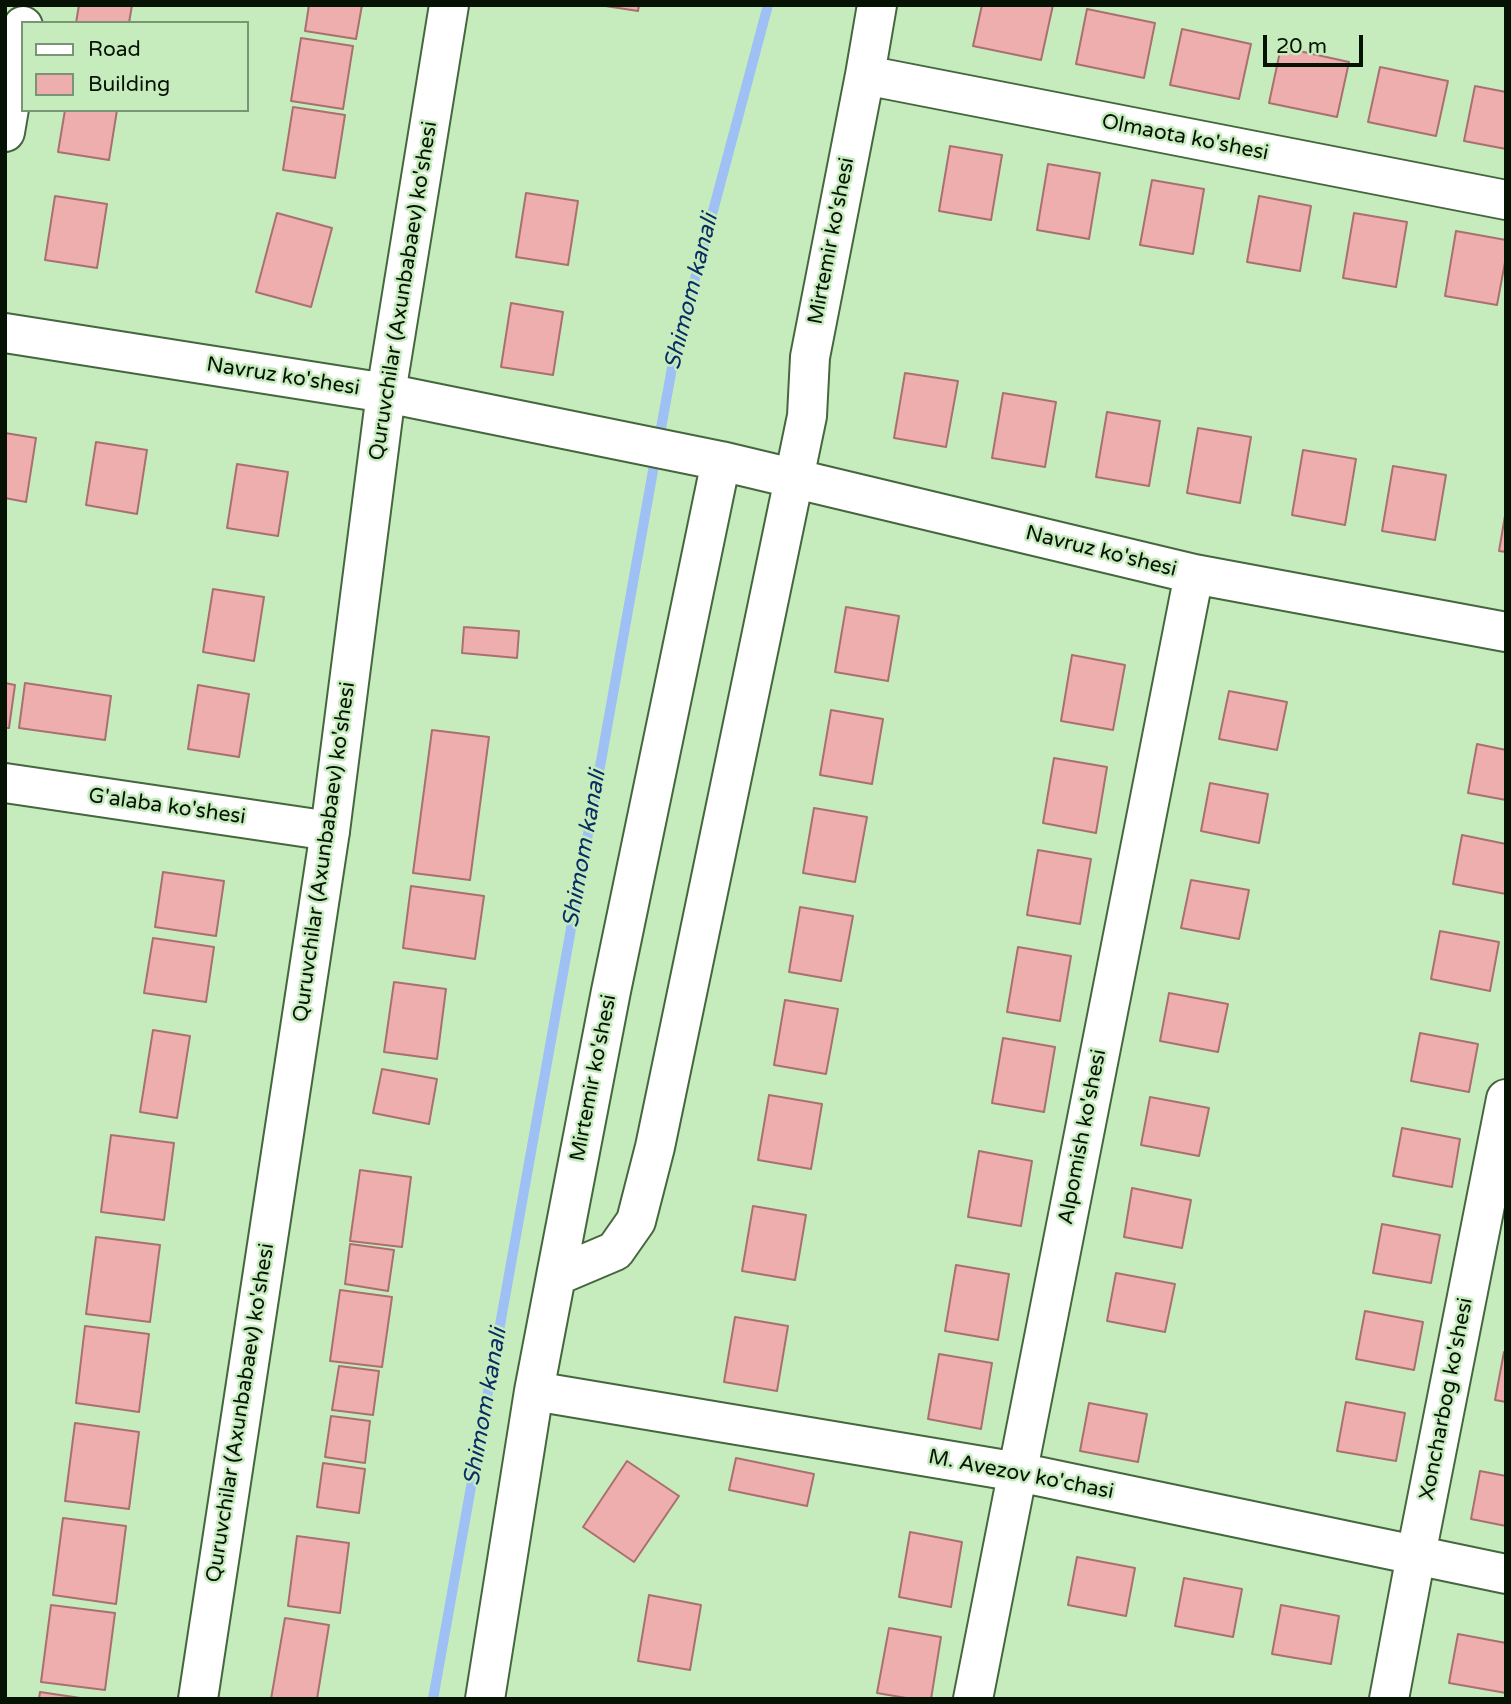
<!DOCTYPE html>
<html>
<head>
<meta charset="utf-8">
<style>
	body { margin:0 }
	#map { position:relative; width:1511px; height:1704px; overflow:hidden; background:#c6ecbd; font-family:"Varela Round",sans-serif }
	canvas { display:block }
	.frame { position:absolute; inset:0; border:7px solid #061304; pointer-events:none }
	.legend { position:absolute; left:21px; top:21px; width:228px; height:91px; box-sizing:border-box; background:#c6ecbd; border:2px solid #799573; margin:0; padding:9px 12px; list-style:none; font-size:21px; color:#061304 }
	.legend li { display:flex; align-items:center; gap:14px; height:35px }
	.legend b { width:35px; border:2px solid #799573 }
	.scale { position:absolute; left:1263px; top:35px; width:100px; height:32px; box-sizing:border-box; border:4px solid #061304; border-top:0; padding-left:9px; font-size:21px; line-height:24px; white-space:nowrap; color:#061304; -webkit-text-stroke:5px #c6ecbd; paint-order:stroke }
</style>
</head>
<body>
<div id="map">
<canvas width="1511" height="1704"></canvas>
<div class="frame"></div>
<ul class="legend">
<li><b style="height:9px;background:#fff"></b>Road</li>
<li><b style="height:19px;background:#edaead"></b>Building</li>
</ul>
<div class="scale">20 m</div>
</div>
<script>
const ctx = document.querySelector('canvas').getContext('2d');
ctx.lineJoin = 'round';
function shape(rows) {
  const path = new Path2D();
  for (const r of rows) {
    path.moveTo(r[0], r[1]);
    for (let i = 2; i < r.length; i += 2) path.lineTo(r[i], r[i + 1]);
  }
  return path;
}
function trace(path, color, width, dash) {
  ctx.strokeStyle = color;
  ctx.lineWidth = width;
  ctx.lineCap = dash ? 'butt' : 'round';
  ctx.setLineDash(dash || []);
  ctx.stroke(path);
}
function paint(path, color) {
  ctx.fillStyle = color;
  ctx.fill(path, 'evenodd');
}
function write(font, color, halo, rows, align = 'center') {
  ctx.font = font + ' "Varela Round",sans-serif';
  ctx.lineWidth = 5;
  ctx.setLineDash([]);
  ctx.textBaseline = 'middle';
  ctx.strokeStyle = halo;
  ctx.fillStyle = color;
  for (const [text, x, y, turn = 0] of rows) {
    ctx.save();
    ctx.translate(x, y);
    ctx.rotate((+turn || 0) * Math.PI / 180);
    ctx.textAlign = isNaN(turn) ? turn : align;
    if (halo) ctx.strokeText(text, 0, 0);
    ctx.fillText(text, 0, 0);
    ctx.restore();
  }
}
const stream = shape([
	[659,439,674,357,768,5],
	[433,1699,656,454]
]);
const building = shape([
	[79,5,132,5,129,23,76,23,79,5],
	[309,5,362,5,356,39,305,31,309,5],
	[599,5,639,5,638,11,599,5],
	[982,5,1053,5,1041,60,973,46,982,5],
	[1087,9,1155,23,1144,78,1076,64,1087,9],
	[1182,29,1251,44,1239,99,1170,85,1182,29],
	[301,38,353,46,343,109,291,101,301,38],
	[1281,47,1349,62,1337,117,1269,103,1281,47],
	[1380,67,1448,81,1436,136,1368,122,1380,67],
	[1475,86,1506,92,1506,149,1464,141,1475,86],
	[293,107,345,115,335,178,283,170,293,107],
	[65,110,117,110,109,160,58,152,65,110],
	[950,146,1002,155,991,220,939,211,950,146],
	[1048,164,1100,173,1089,239,1037,230,1048,164],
	[1152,180,1204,189,1193,254,1140,245,1152,180],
	[526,193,578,201,568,265,516,257,526,193],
	[55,196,107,204,97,268,45,260,55,196],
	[1259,196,1311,206,1300,271,1247,262,1259,196],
	[277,213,332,228,311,307,256,292,277,213],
	[1354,213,1407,222,1396,287,1343,278,1354,213],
	[1456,231,1506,240,1506,257,1497,305,1445,296,1456,231],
	[511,303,563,312,553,375,501,367,511,303],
	[905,373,958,381,946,447,894,438,905,373],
	[1003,393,1056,402,1045,467,992,458,1003,393],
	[1107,412,1160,421,1149,486,1096,477,1107,412],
	[1198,428,1251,437,1240,503,1187,493,1198,428],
	[5,433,36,438,26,502,5,498,5,433],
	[96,442,147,450,137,514,86,505,96,442],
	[1303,450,1356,459,1345,525,1292,515,1303,450],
	[237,464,288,472,278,536,227,528,237,464],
	[1393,466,1446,475,1435,540,1382,531,1393,466],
	[1506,510,1506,552,1499,551,1506,510],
	[213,589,264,597,254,661,203,652,213,589],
	[846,607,899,616,888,681,835,672,846,607],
	[464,627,519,631,517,658,462,653,464,627],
	[1072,655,1125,665,1113,730,1061,721,1072,655],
	[5,683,15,685,9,728,5,728,5,683],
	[25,683,111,696,105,740,19,728,25,683],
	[198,685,249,694,239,757,188,749,198,685],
	[1229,691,1287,702,1277,750,1219,739,1229,691],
	[831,710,883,719,872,784,820,775,831,710],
	[432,730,489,737,470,880,413,873,432,730],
	[1477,744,1506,750,1506,800,1468,793,1477,744],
	[1054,758,1107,767,1096,833,1043,823,1054,758],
	[1210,783,1268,794,1259,843,1201,831,1210,783],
	[814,808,867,817,855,882,803,873,814,808],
	[1462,835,1506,844,1506,894,1453,884,1462,835],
	[1038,850,1091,859,1080,924,1027,915,1038,850],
	[163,872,224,881,216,936,155,927,163,872],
	[1191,880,1249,890,1239,939,1181,928,1191,880],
	[411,886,484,896,475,959,403,948,411,886],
	[800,907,853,916,841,981,789,972,800,907],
	[1440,931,1499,942,1490,991,1431,979,1440,931],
	[153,938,214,947,206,1002,144,993,153,938],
	[1018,947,1071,956,1060,1021,1007,1012,1018,947],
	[394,982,446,989,437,1059,384,1052,394,982],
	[1169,993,1228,1004,1218,1052,1160,1041,1169,993],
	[785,1000,838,1009,826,1074,774,1065,785,1000],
	[153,1030,190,1036,177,1118,140,1112,153,1030],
	[1420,1033,1478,1044,1469,1092,1411,1081,1420,1033],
	[1003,1038,1055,1047,1044,1112,992,1103,1003,1038],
	[382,1069,437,1079,429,1124,373,1113,382,1069],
	[769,1095,822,1104,811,1169,758,1160,769,1095],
	[1150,1097,1209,1108,1199,1156,1141,1145,1150,1097],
	[1402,1128,1460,1139,1452,1187,1393,1176,1402,1128],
	[111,1135,174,1143,164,1220,101,1212,111,1135],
	[979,1151,1032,1161,1021,1226,968,1217,979,1151],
	[360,1170,411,1177,402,1247,350,1241,360,1170],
	[1132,1188,1191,1200,1182,1248,1124,1237,1132,1188],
	[753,1206,806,1215,795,1280,742,1271,753,1206],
	[1382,1224,1440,1235,1431,1283,1373,1273,1382,1224],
	[96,1237,160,1245,150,1322,86,1314,96,1237],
	[350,1244,394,1250,388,1291,345,1284,350,1244],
	[956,1265,1009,1274,998,1340,945,1331,956,1265],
	[1116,1273,1175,1284,1165,1332,1107,1321,1116,1273],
	[340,1290,392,1297,382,1367,330,1361,340,1290],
	[1365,1311,1423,1322,1414,1370,1356,1359,1365,1311],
	[735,1317,788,1326,777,1391,724,1382,735,1317],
	[85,1326,149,1334,139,1412,76,1403,85,1326],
	[1504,1352,1506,1352,1506,1402,1495,1400,1504,1352],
	[939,1354,992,1363,981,1429,928,1419,939,1354],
	[339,1366,379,1371,373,1415,332,1410,339,1366],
	[1346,1402,1405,1413,1396,1461,1337,1451,1346,1402],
	[1089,1403,1147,1414,1138,1462,1080,1451,1089,1403],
	[331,1416,370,1421,365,1463,325,1457,331,1416],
	[75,1423,139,1432,129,1509,65,1501,75,1423],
	[736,1458,814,1474,807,1506,729,1490,736,1458],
	[627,1461,679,1496,634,1562,583,1527,627,1461],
	[323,1463,365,1469,359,1513,317,1507,323,1463],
	[1480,1471,1506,1476,1506,1526,1471,1519,1480,1471],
	[63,1518,126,1526,116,1604,53,1595,63,1518],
	[910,1532,962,1542,951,1607,899,1597,910,1532],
	[297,1536,349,1543,340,1613,288,1606,297,1536],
	[1077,1557,1135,1568,1126,1616,1068,1605,1077,1557],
	[1184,1578,1242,1589,1233,1637,1175,1626,1184,1578],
	[649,1595,701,1605,690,1670,638,1661,649,1595],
	[51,1605,115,1613,105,1690,41,1682,51,1605],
	[1281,1605,1339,1616,1331,1664,1272,1654,1281,1605],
	[285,1618,329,1625,317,1699,271,1699,285,1618],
	[889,1628,941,1637,931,1699,912,1699,877,1693,889,1628],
	[1458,1634,1506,1643,1506,1693,1449,1683,1458,1634],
	[40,1692,87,1699,39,1699,40,1692]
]);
const minor = shape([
	[865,75,1506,200],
	[5,132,23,26],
	[5,333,386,393,721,461,1194,574,1506,632],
	[5,783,330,831],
	[556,1276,615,1251,636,1221,655,1147,807,416,810,357,865,75,877,5],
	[534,1391,1018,1472,1506,1574],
	[485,1699,534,1391,556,1276,611,991,721,461],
	[973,1699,1194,574],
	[1389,1699,1416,1555,1506,1099]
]);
const major = shape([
	[198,1699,330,831,386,393,449,5]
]);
const streetNames = [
	["Olmaota ko'shesi",1185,138,11],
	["Mirtemir ko'shesi",832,241,-79],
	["Quruvchilar (Axunbabaev) ko'shesi",404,291,-81],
	["Navruz ko'shesi",283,377,9],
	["Navruz ko'shesi",1101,552,14],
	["G'alaba ko'shesi",167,807,8],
	["Quruvchilar (Axunbabaev) ko'shesi",325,852,-82],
	["Mirtemir ko'shesi",594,1078,-79],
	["Alpomish ko'shesi",1083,1137,-79],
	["Xoncharbog ko'shesi",1447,1399,-79],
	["Quruvchilar (Axunbabaev) ko'shesi",241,1413,-81],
	["M. Avezov ko'chasi",1021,1475,11]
];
const waterNames = [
	["Shimom kanali",692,292,-76],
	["Shimom kanali",585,849,-80],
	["Shimom kanali",486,1407,-80]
];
trace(stream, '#9fc0f5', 10);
paint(building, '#edaead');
trace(building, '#a9706f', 2);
trace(minor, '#45663e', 42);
trace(major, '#45663e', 42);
trace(minor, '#fff', 38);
trace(major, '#fff', 38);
write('21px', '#061304', '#c6ecbd', streetNames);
write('italic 23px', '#082c64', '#c6ecbd', waterNames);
</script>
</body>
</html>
